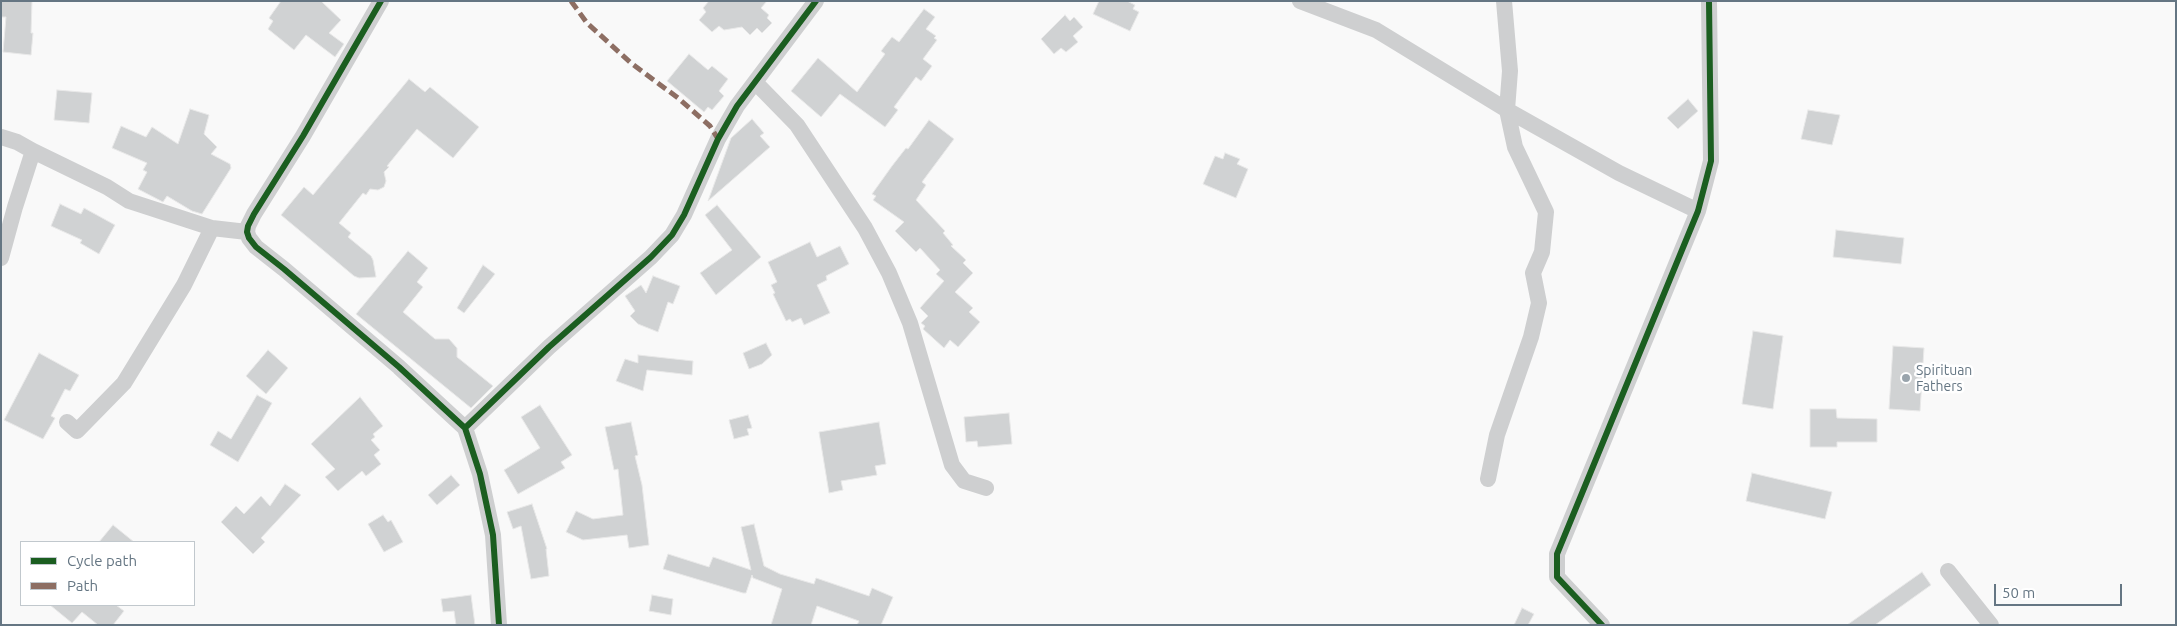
<!DOCTYPE html>
<html>
<head>
<meta charset="utf-8">
<style>
	body { margin:0 }
	#map { position:relative; width:2177px; height:626px; overflow:hidden; background:#f9f9f9; font-family:Ubuntu,sans-serif }
	canvas { display:block }
	.frame { position:absolute; inset:0; border:2px solid #657683; pointer-events:none }
	.legend { position:absolute; left:20px; top:541px; width:175px; height:65px; box-sizing:border-box; background:#fff; border:1px solid #c1c8cd; margin:0; padding:6px 9px; list-style:none; font-size:15px; color:#657683 }
	.legend li { display:flex; align-items:center; gap:10px; height:25px }
	.legend b { width:25px; border:1px solid #c1c8cd }
	.scale { position:absolute; left:1994px; top:584px; width:128px; height:22px; box-sizing:border-box; border:2px solid #657683; border-top:0; padding-left:6px; font-size:15px; line-height:18px; white-space:nowrap; color:#657683; -webkit-text-stroke:4px #fff; paint-order:stroke }
</style>
</head>
<body>
<div id="map">
<canvas width="2177" height="626"></canvas>
<div class="frame"></div>
<ul class="legend">
<li><b style="height:6px;background:#1b5e20"></b>Cycle path</li>
<li><b style="height:6px;background:#8d6e63"></b>Path</li>
</ul>
<div class="scale">50 m</div>
</div>
<script>
const ctx = document.querySelector('canvas').getContext('2d');
ctx.lineJoin = 'round';
function paint(path, color) {
  ctx.fillStyle = color;
  ctx.fill(path, 'evenodd');
}
function shape(rows) {
  const path = new Path2D();
  for (const r of rows) {
    path.moveTo(r[0], r[1]);
    for (let i = 2; i < r.length; i += 2) path.lineTo(r[i], r[i + 1]);
  }
  return path;
}
function trace(path, color, width, dash) {
  ctx.strokeStyle = color;
  ctx.lineWidth = width;
  ctx.lineCap = dash ? 'butt' : 'round';
  ctx.setLineDash(dash || []);
  ctx.stroke(path);
}
function write(font, color, halo, rows, align = 'center') {
  ctx.font = font + ' Ubuntu,sans-serif';
  ctx.lineWidth = 5;
  ctx.setLineDash([]);
  ctx.textBaseline = 'middle';
  ctx.strokeStyle = halo;
  ctx.fillStyle = color;
  for (const [text, x, y, turn = 0] of rows) {
    ctx.save();
    ctx.translate(x, y);
    ctx.rotate((+turn || 0) * Math.PI / 180);
    ctx.textAlign = isNaN(turn) ? turn : align;
    if (halo) ctx.strokeText(text, 0, 0);
    ctx.fillText(text, 0, 0);
    ctx.restore();
  }
}
const building = shape([
	[1,1,32,1,31,33,33,33,31,55,3,52,6,17,1,17,1,1],
	[281,1,321,1,341,20,329,33,344,44,335,57,306,35,294,50,268,29,273,21,269,18,281,1],
	[709,1,767,1,761,8,769,15,767,18,772,23,762,33,757,28,750,35,742,27,724,30,719,26,712,32,699,20,706,12,703,8,709,1],
	[1099,1,1127,1,1135,5,1133,9,1139,12,1130,31,1093,14,1099,1],
	[924,9,935,17,926,29,936,36,934,38,937,40,923,59,932,66,921,81,916,77,894,107,898,110,885,127,840,94,821,117,791,91,818,58,857,92,885,54,881,51,892,37,899,42,924,9],
	[1065,15,1070,21,1074,17,1083,27,1073,36,1078,42,1066,52,1061,48,1054,54,1041,39,1065,15],
	[689,54,708,70,712,66,728,79,719,91,724,96,712,110,708,107,704,112,667,81,689,54],
	[409,79,425,92,430,87,479,127,453,158,417,129,387,166,389,167,384,172,386,181,384,187,378,190,370,189,366,195,363,193,339,223,351,233,348,237,371,256,373,260,376,277,359,278,354,276,281,215,304,187,313,195,409,79],
	[57,90,92,93,89,123,54,120,57,90],
	[1688,99,1698,111,1678,129,1667,118,1688,99],
	[190,109,209,115,204,134,217,147,211,154,230,164,231,168,202,214,192,211,167,196,163,202,138,189,147,172,143,170,147,163,112,148,121,126,146,137,152,127,178,144,190,109],
	[1808,110,1840,115,1832,145,1801,139,1808,110],
	[752,119,764,133,760,136,770,147,708,201,731,138,752,119],
	[929,120,954,139,922,182,926,185,916,200,945,231,943,233,953,245,951,246,966,260,963,263,973,273,955,292,973,308,969,312,980,322,958,347,950,340,944,348,923,329,925,326,921,323,928,316,920,308,944,281,936,274,940,270,920,248,916,252,895,231,904,222,873,200,876,196,872,194,892,166,906,148,908,149,929,120],
	[1225,153,1240,159,1237,164,1248,169,1236,198,1203,184,1215,156,1223,159,1225,153],
	[60,204,81,214,84,208,115,225,99,254,80,243,82,240,51,226,60,204],
	[717,205,761,257,716,295,700,273,732,250,705,215,717,205],
	[1836,230,1904,238,1901,264,1833,257,1836,230],
	[810,242,817,257,840,246,849,264,826,276,827,280,817,285,830,313,804,325,801,318,792,322,790,319,786,321,773,294,775,293,771,285,777,282,768,262,810,242],
	[408,251,428,268,417,282,423,287,403,312,435,339,449,339,457,348,457,357,493,386,471,408,356,314,408,251],
	[483,265,495,274,464,313,457,308,483,265],
	[653,276,680,286,673,304,668,302,658,332,638,324,630,316,635,311,625,296,641,285,646,293,653,276],
	[1753,331,1783,336,1773,409,1742,404,1753,331],
	[766,343,772,355,762,364,749,369,743,353,766,343],
	[1893,346,1924,348,1920,411,1889,409,1893,346],
	[268,350,288,368,266,394,246,376,268,350],
	[39,353,79,375,70,391,65,389,51,416,55,418,43,439,4,420,39,353],
	[638,355,693,361,692,375,647,370,643,391,616,381,625,359,638,363,638,355],
	[257,395,272,403,238,462,210,445,218,431,231,439,257,395],
	[360,397,383,426,373,434,375,437,371,440,380,450,374,455,381,464,366,476,362,471,338,491,325,477,335,469,311,444,360,397],
	[540,405,572,455,561,462,565,468,518,494,504,470,540,448,521,417,540,405],
	[1810,409,1836,409,1837,418,1877,419,1877,442,1837,442,1837,447,1810,447,1810,409],
	[1009,413,1012,444,978,447,977,441,966,442,964,417,1009,413],
	[748,415,752,428,747,429,749,435,734,439,729,420,748,415],
	[631,422,638,455,635,456,642,485,649,545,629,548,627,535,583,540,566,532,576,511,593,519,623,515,618,469,614,470,605,427,631,422],
	[879,422,886,464,875,466,877,475,841,481,843,490,829,493,819,432,879,422],
	[1752,473,1832,492,1825,519,1746,501,1752,473],
	[451,475,460,485,437,505,428,495,451,475],
	[285,484,301,495,261,538,265,542,253,554,221,522,236,506,244,514,261,496,270,506,285,484],
	[532,504,547,549,546,549,549,576,531,579,521,526,513,529,507,512,532,504],
	[383,515,388,522,391,520,403,542,384,552,368,524,383,515],
	[754,524,764,566,780,574,814,584,816,578,869,596,872,588,893,597,881,625,857,625,859,621,817,606,811,625,771,625,782,589,753,578,752,575,746,593,743,593,663,569,668,554,709,567,713,557,751,570,741,527,754,524],
	[113,525,134,542,99,542,113,525],
	[1922,572,1931,585,1875,625,1847,625,1922,572],
	[471,595,475,625,456,625,454,611,443,612,441,599,471,595],
	[652,595,673,599,671,615,649,611,652,595],
	[50,605,116,605,124,611,113,625,98,625,82,612,72,623,50,605],
	[1522,608,1534,614,1528,625,1514,625,1522,608]
]);
const minor = shape([
	[381,1,303,136,254,214,248,226,247,232,249,238,256,247,284,269,399,367,465,428],
	[1300,1,1376,30,1507,110,1619,173,1698,211],
	[755,82,797,125,865,228,889,273,910,323,952,465,964,481,986,488],
	[1,137,17,142,33,151],
	[1,258,15,207,33,151,107,187,129,201,212,228,247,232],
	[67,422,77,431,124,383,184,285,212,228],
	[1488,479,1497,435,1531,337,1539,303,1533,273,1542,252,1546,212,1515,147,1507,110,1510,71,1504,1],
	[1948,571,1991,625],
	[499,625,493,535,480,474,465,428,549,347,651,257,672,235,684,215,718,139,737,106,816,1],
	[1602,625,1557,577,1557,554,1698,211,1711,161,1709,1]
]);
const quiet = shape([
	[571,1,587,23,631,63,678,98,710,126,718,139]
]);
const cycleway = shape([
	[381,1,303,136,254,214,248,226,247,232,249,238,256,247,284,269,399,367,465,428],
	[499,625,493,535,480,474,465,428,549,347,651,257,672,235,684,215,718,139,737,106,816,1],
	[1602,625,1557,577,1557,554,1698,211,1711,161,1709,1]
]);
const markers = [
	[1906,378,5,"#99a4ac"]
];
const poiNames = [
	["Spirituan",1916,370],
	["Fathers",1916,386]
];
paint(building, '#d0d2d3');
trace(building, '#e8e8e8', 1);
trace(minor, '#cecfd0', 16);
trace(quiet, '#8d6e63', 5, [10, 5]);
trace(cycleway, '#1b5e20', 6);
for (const [x, y, r, color] of markers) {
  const dot = new Path2D();
  dot.arc(x, y, r, 0, 2 * Math.PI);
  ctx.fillStyle = color;
  ctx.fill(dot);
  trace(dot, '#fff', 2);
}
write('14px', '#657683', '#fff', poiNames, 'left');
</script>
</body>
</html>
